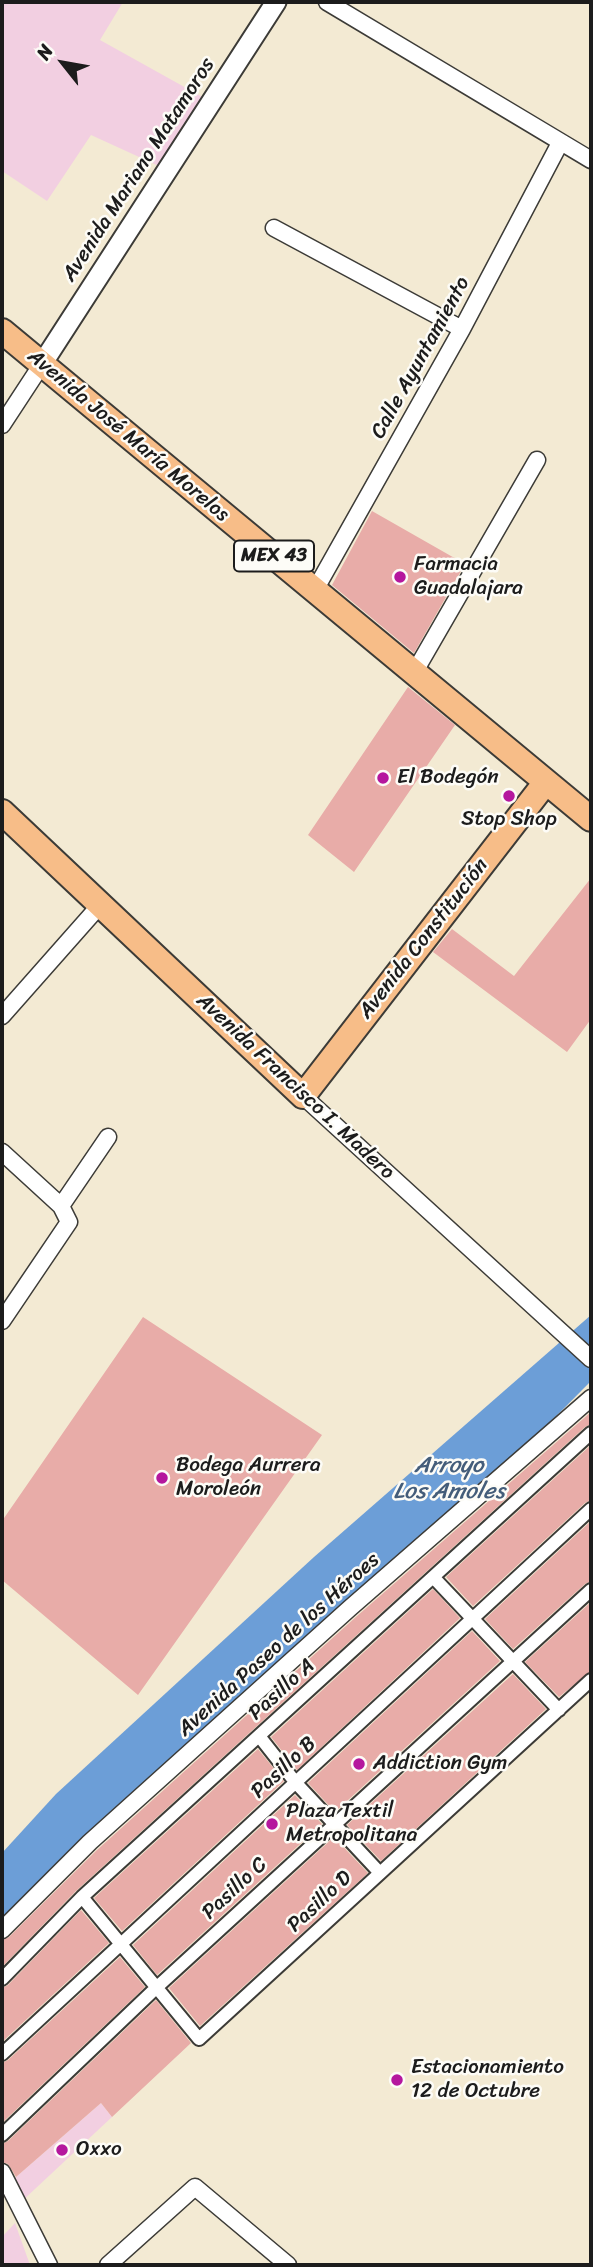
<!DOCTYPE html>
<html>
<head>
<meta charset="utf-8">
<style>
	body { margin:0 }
	#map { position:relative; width:593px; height:2267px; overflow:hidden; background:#f3ead3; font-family:Sriracha,sans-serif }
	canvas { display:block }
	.frame { position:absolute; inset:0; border:4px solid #1c1c1c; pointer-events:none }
	.north { position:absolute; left:28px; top:28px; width:70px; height:70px; -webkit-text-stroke:5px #fdfcf7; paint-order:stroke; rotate:301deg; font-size:19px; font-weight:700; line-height:28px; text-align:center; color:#1c1c1c }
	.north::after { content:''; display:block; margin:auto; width:24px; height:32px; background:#1c1c1c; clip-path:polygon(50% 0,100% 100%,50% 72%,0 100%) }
</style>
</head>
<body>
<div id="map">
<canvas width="593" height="2267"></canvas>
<div class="frame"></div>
<div class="north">N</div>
</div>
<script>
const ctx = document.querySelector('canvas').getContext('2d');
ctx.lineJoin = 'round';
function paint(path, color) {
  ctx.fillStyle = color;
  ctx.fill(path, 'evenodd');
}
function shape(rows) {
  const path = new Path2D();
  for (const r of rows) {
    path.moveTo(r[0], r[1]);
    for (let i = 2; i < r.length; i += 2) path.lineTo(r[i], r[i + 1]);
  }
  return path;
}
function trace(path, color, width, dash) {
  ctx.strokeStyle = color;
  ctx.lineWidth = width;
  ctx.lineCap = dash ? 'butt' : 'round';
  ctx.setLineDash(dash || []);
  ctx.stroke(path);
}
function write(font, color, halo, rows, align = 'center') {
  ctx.font = font + ' Sriracha,sans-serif';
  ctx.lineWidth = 5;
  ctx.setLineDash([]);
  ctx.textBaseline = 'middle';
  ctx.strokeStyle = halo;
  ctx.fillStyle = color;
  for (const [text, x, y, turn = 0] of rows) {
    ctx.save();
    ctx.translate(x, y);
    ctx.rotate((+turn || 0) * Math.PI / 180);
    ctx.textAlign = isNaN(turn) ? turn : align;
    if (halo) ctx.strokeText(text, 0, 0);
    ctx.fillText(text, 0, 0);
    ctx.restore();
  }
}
const built = shape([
	[2,2,123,2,100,40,206,99,161,167,91,135,47,201,2,171],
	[101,2103,112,2117,20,2203,9,2183],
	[15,2223,30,2265,3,2265,2,2262,2,2237]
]);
const water = shape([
	[591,1315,591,1381,484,1489,2,1928,2,1853,56,1794,314,1557]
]);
const building = shape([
	[372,511,465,564,414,653,332,585],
	[408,687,455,725,354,872,308,835],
	[591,878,591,1019,567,1052,433,952,452,929,514,976],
	[143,1317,322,1435,138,1695,2,1580,2,1521],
	[591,1412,591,1424,585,1427,76,1891,2,1967,2,1940,9,1937,97,1850,357,1616],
	[591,1445,591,1500,585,1503,473,1606,446,1577],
	[591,1521,591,1581,585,1584,513,1649,485,1619],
	[433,1589,460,1618,297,1770,271,1737],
	[591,1602,591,1671,559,1697,525,1662],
	[472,1631,500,1661,335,1812,308,1783],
	[513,1674,546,1709,381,1861,347,1825],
	[258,1749,284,1781,122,1931,94,1898],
	[295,1795,322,1824,157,1975,133,1945],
	[334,1837,368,1873,200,2026,169,1988],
	[81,1910,109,1943,2,2042,2,1988,8,1985],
	[120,1957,145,1987,2,2123,2,2063,8,2060],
	[156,2000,191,2043,112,2117,101,2103,16,2177,8,2164,2,2162,2,2144,8,2141]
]);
const pedestrian = shape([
	[434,1578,559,1710],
	[259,1736,296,1783,380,1873],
	[82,1897,199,2039,591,1680],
	[2,1979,82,1897,591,1433],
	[2,2054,591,1509],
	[2,2135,156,1988,591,1590]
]);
const minor = shape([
	[327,2,591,160],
	[274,228,462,329],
	[2,425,42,364],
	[315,590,462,329,560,143],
	[414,673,537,460],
	[2,1016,101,904],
	[303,1096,591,1359],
	[2,1152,61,1206,69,1222,2,1321],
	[61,1206,108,1137],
	[2,1930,90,1842,350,1608,591,1398],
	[2,2172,49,2265],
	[108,2265,195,2187,288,2265]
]);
const tertiary = shape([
	[42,364,276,2]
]);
const primary = shape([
	[2,331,591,819],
	[2,812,303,1096,546,782]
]);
const markers = [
	[400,577,7,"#b5179e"],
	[383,778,7,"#b5179e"],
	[509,796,7,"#b5179e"],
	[162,1478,7,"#b5179e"],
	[359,1764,7,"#b5179e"],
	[272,1824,7,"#b5179e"],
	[397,2080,7,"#b5179e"],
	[62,2150,7,"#b5179e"]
];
const shields = [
	[274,556,80]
];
const shieldNames = [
	["MEX 43",274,556]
];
const streetNames = [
	["Avenida Mariano Matamoros",139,170,-57],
	["Calle Ayuntamiento",421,358,-61],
	["Avenida José María Morelos",128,436,40],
	["Avenida Constitución",424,939,-52],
	["Avenida Francisco I. Madero",295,1087,43],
	["Avenida Paseo de los Héroes",279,1645,-42],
	["Pasillo A",282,1690,-42],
	["Pasillo B",284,1768,-43],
	["Pasillo C",235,1889,-43],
	["Pasillo D",320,1902,-43]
];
const poiNames = [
	["Farmacia",414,565],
	["Guadalajara",414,589],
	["El Bodegón",397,778],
	["Stop Shop",509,820,"center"],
	["Bodega Aurrera",176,1466],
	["Moroleón",176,1490],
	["Addiction Gym",373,1764],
	["Plaza Textil",286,1812],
	["Metropolitana",286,1836],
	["Estacionamiento",411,2068],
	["12 de Octubre",411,2092],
	["Oxxo",76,2150]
];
const waterNames = [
	["Arroyo",449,1466],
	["Los Amoles",449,1492]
];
paint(built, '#f2cfe1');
paint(water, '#6c9ed7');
paint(building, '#e8aca8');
trace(pedestrian, '#3c3b37', 16);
trace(minor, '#3c3b37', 19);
trace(tertiary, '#3c3b37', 23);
trace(primary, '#3c3b37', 28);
trace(pedestrian, '#fff', 12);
trace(minor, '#fff', 16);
trace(tertiary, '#fff', 19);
trace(primary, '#f7bd88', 24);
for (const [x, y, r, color] of markers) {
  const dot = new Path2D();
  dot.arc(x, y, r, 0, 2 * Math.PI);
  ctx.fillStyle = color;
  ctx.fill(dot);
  trace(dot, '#fdfcf7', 2.5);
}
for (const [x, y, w] of shields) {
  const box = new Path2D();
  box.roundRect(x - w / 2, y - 15.5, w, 31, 5);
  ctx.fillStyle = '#fdfcf7';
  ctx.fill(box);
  trace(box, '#1c1c1c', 2);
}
write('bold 19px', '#1c1c1c', null, shieldNames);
write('21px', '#1c1c1c', '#fdfcf7', streetNames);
write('21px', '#1c1c1c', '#fdfcf7', poiNames, 'left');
write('italic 23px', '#445d7a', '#fdfcf7', waterNames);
</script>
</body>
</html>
